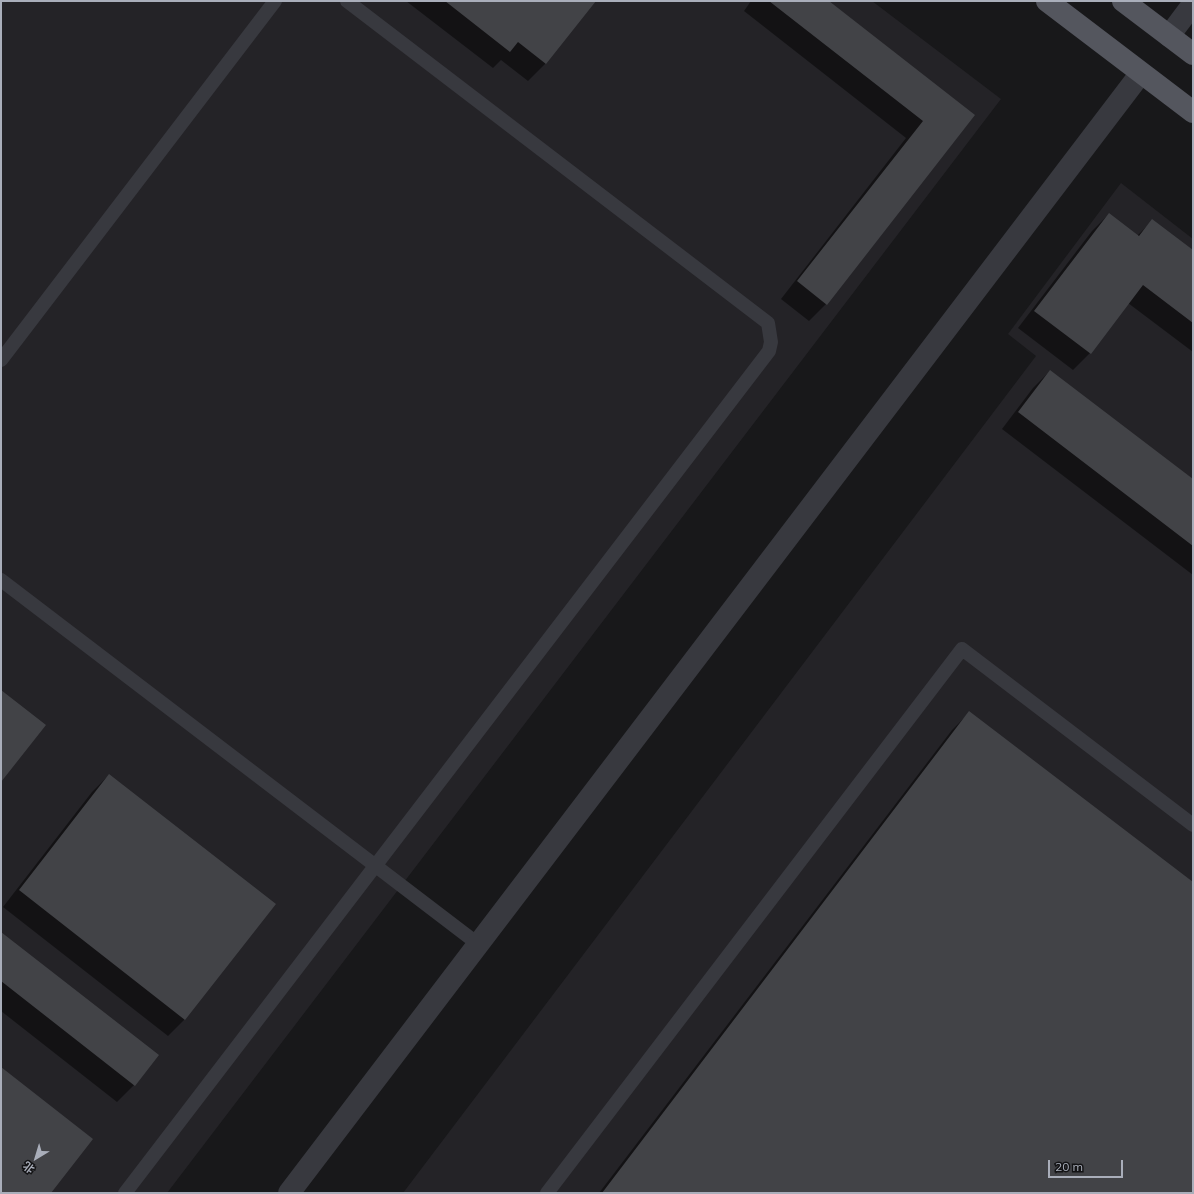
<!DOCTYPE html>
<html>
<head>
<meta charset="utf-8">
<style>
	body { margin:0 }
	#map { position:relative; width:1194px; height:1194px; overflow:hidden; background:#18181a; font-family:Mulish,"Noto Sans SC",sans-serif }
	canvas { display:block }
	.frame { position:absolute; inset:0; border:2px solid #a9aeba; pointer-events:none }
	.north { position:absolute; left:16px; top:1138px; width:40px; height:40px; -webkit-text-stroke:3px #131315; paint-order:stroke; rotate:218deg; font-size:11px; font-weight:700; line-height:16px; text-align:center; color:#a9aeba }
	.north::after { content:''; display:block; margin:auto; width:14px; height:18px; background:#a9aeba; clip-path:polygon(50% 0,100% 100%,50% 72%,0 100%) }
	.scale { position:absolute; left:1048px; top:1160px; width:75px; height:18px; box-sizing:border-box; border:2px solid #a9aeba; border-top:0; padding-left:5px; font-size:12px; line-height:14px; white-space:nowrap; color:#a9aeba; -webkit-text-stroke:3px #131315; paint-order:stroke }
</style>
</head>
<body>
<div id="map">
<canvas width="1194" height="1194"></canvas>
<div class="frame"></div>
<div class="north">北</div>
<div class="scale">20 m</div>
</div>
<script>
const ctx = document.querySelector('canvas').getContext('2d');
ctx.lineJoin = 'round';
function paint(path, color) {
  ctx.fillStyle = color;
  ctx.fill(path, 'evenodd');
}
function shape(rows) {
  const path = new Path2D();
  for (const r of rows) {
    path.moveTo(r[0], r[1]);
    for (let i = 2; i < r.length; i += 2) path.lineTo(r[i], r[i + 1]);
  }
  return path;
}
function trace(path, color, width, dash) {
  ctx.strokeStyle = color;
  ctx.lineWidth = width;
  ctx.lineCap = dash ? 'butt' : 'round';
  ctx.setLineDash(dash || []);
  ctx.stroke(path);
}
const built = shape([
	[1,1,872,1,1001,99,167,1193,1,1193],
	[1121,183,1193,239,1193,1193,403,1193,1036,356,1008,334]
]);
const shadow = shape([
	[406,1,594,1,545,64,528,81,501,60,493,68],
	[751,1,828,1,974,115,826,304,809,321,781,299,906,138,744,11],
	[1109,214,1137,236,1152,221,1193,252,1193,352,1128,303,1090,353,1073,370,1018,328,1092,231],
	[1050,371,1193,480,1193,575,1002,429,1033,388],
	[969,713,1193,884,1193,1193,599,1193,952,730],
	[109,775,185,1019,168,1036,3,907,92,792],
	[1,934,134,1085,117,1102,1,1011]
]);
const building = shape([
	[445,1,596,1,546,64,518,42,510,52],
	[769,1,829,1,975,115,827,305,797,281,923,121],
	[1109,213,1139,236,1152,219,1193,250,1193,323,1143,285,1091,354,1034,311],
	[1050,370,1193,479,1193,546,1018,412],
	[1,690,46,725,1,782],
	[969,711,1193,882,1193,1193,602,1193],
	[109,774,276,904,185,1020,19,890],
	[1,932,159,1055,135,1086,1,981],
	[1,1067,93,1139,51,1193,1,1193]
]);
const service = shape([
	[1,360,275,1],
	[1,580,478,944],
	[125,1193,769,351,771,342,768,323,347,1],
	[547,1193,962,649,1193,825]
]);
const minor = shape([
	[289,1193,1141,73]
]);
const tertiary = shape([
	[1169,36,1193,4]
]);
const primary = shape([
	[1047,1,1193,112],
	[1123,1,1193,54]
]);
paint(built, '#242327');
paint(shadow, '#0007');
paint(building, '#424347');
trace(service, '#38393f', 14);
trace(minor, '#38393f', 22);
trace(tertiary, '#38393f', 22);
trace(primary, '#54565e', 22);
</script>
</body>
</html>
